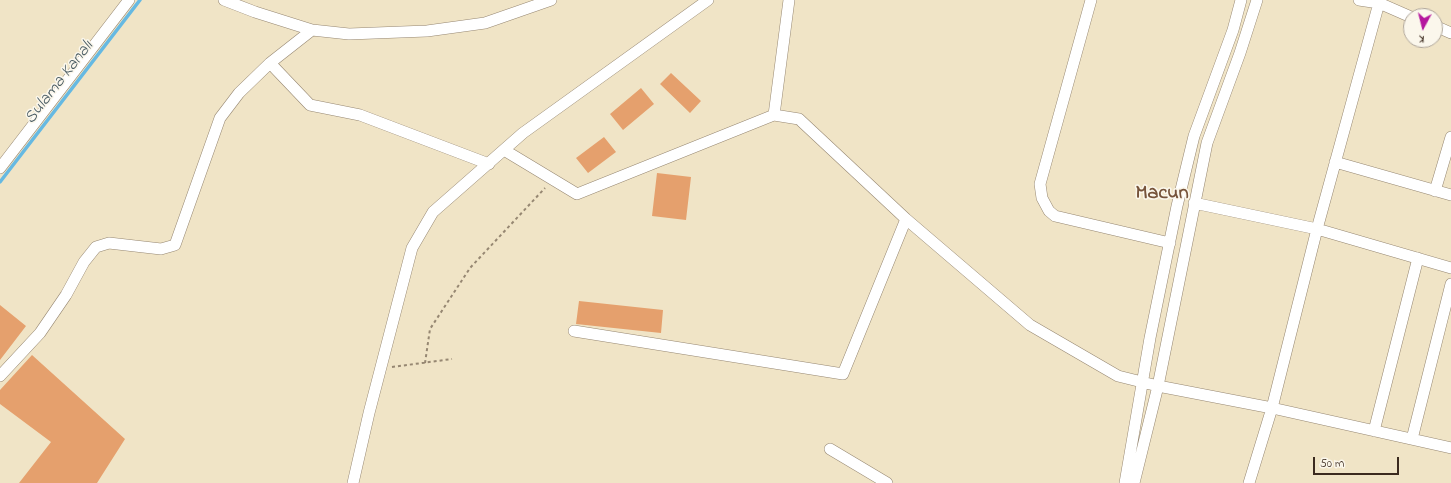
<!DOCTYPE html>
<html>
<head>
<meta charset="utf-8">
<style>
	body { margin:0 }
	#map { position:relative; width:1451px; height:483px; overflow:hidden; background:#f0e4c6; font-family:"Indie Flower",sans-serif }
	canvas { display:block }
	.north { position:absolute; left:1403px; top:8px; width:40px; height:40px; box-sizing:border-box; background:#fbf7ec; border:1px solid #aea59a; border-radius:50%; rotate:187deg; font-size:11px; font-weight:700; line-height:16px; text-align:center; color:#3b2a1e }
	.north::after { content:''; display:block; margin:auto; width:14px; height:18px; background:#b5179e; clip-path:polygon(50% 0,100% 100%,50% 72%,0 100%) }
	.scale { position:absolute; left:1313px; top:457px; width:86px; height:18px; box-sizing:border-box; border:2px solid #3b2a1e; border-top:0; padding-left:5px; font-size:12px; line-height:14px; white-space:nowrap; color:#3b2a1e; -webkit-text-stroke:3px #fbf7ec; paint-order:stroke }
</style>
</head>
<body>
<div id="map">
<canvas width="1451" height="483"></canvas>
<div class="north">K</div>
<div class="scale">50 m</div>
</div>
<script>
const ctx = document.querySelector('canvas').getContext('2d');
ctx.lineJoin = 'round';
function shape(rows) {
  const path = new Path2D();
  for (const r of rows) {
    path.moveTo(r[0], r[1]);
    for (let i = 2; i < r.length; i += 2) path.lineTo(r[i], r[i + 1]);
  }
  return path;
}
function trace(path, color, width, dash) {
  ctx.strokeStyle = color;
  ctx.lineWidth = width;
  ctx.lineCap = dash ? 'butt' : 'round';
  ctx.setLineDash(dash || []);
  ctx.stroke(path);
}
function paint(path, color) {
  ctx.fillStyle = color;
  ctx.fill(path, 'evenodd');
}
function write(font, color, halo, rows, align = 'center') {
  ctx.font = font + ' "Indie Flower",sans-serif';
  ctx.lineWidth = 3;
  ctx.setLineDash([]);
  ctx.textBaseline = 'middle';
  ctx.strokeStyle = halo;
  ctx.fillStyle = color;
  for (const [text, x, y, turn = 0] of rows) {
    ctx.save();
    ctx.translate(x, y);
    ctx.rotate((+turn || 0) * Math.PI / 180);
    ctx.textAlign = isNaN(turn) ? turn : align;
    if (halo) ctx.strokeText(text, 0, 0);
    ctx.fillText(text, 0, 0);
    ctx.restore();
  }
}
const stream = shape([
	[0,182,140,0]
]);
const building = shape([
	[671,73,701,101,690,113,660,84],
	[641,88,654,104,623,130,610,114],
	[604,137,616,152,588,173,576,158],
	[657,173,691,177,686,220,652,216],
	[579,301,663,310,661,333,576,324],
	[0,305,26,326,0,360],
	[32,355,125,439,97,483,19,483,51,442,0,404,0,390]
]);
const path = shape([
	[425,363,430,329,470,268,545,188],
	[392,367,452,359]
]);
const minor = shape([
	[224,0,255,12,312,30,349,34,427,31,485,23,551,0],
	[1091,0,1040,184,1042,198,1049,211,1055,216,1170,243],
	[1359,0,1379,3,1411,17],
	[1435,26,1451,33],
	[270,63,310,105,360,115,489,164],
	[774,115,799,119,906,219,1030,325,1118,376,1158,386,1272,408,1451,448],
	[504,150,577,194,774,115,789,0],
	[1335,162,1451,195],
	[0,168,129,0],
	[1435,191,1451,137],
	[1194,203,1317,229,1451,268],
	[574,331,843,374,906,219],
	[0,376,40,333,66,295,84,262,96,247,109,243,161,249,175,245,220,118,239,93,270,63,312,30],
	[1374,431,1418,258],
	[1412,439,1451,284],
	[830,449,887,483],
	[353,483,369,413,412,248,433,212,523,133,708,0],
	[1125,483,1150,338,1177,206,1194,136,1233,30,1241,0],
	[1134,483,1158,386,1207,143,1240,53,1257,0],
	[1249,483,1272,408,1317,229,1379,3]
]);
const waterNames = [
	["Sulama Kanalı",60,83,-52]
];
const districtNames = [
	["Macun",1162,195]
];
trace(stream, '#66b9e2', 3.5);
paint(building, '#e5a06d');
trace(minor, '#968772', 12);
trace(path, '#968772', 2, [3, 3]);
trace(minor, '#fff', 11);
write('italic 17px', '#4a5c63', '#fbf7ec', waterNames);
write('bold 20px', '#76533a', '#fbf7ec', districtNames);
</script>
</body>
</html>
